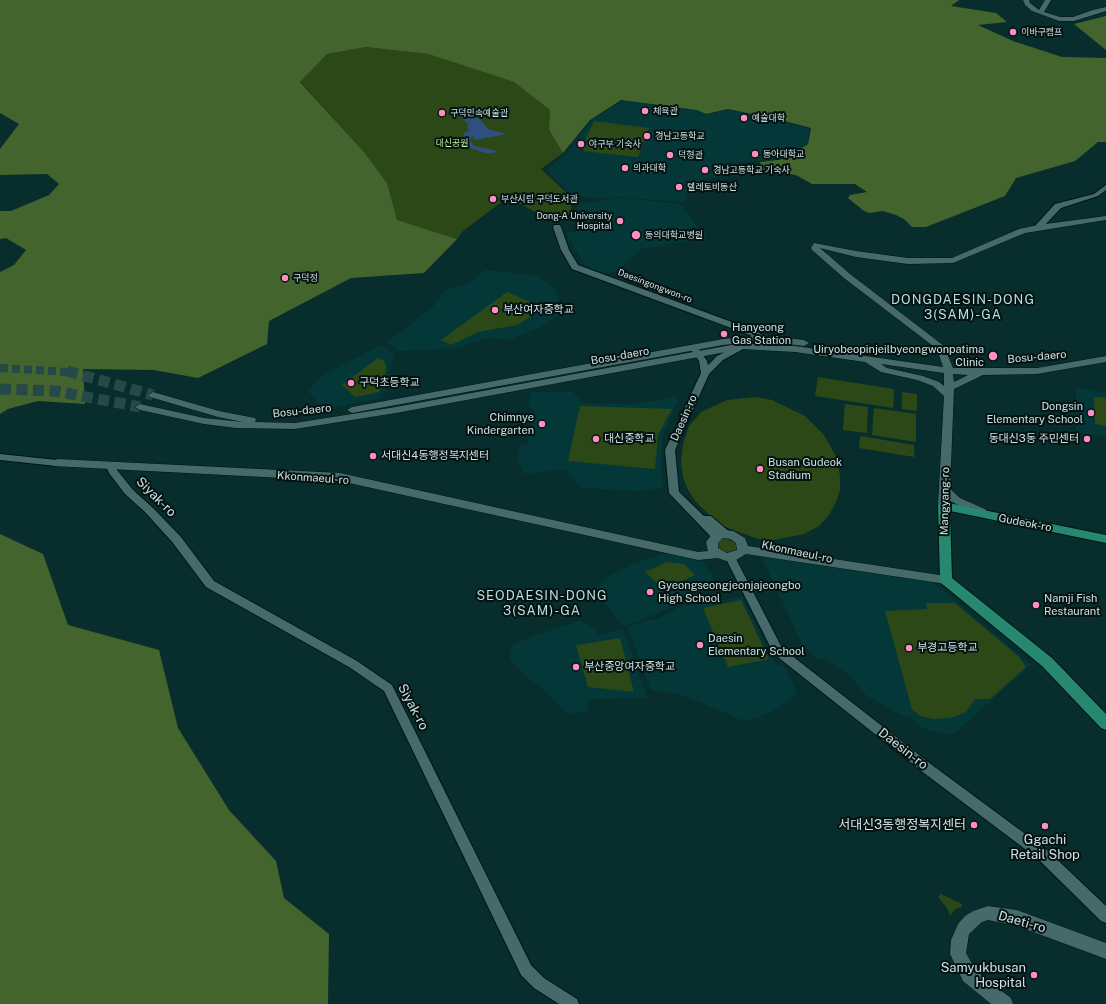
<!DOCTYPE html>
<html>
<head>
<meta charset="utf-8">
<style>
	body { margin:0 }
	canvas { display:block; background:#072d2d }
</style>
</head>
<body>
<canvas width="1106" height="1004"></canvas>
<script>
const ctx = document.querySelector('canvas').getContext('2d');
ctx.lineJoin = 'round';
function paint(path, color) {
  ctx.fillStyle = color;
  ctx.fill(path, 'evenodd');
}
function shape(rows) {
  const path = new Path2D();
  for (const r of rows) {
    path.moveTo(r[0], r[1]);
    for (let i = 2; i < r.length; i += 2) path.lineTo(r[i], r[i + 1]);
  }
  return path;
}
function trace(path, color, width, dash) {
  ctx.strokeStyle = color;
  ctx.lineWidth = width;
  ctx.lineCap = dash ? 'butt' : 'round';
  ctx.setLineDash(dash || []);
  ctx.stroke(path);
}
function write(font, color, halo, rows, align = 'center') {
  ctx.font = font + ' "Public Sans","Noto Sans KR",sans-serif';
  ctx.lineWidth = 4;
  ctx.setLineDash([]);
  ctx.textBaseline = 'middle';
  ctx.strokeStyle = halo;
  ctx.fillStyle = color;
  for (const [text, x, y, turn = 0] of rows) {
    ctx.save();
    ctx.translate(x, y);
    ctx.rotate((+turn || 0) * Math.PI / 180);
    ctx.textAlign = isNaN(turn) ? turn : align;
    if (halo) ctx.strokeText(text, 0, 0);
    ctx.fillText(text, 0, 0);
    ctx.restore();
  }
}
const built = shape([
	[622,101,696,110,705,115,728,110,781,121,809,129,807,144,784,158,736,163,734,161,724,166,727,168,722,177,707,179,698,183,683,202,621,197,611,199,575,196,571,195,547,170,568,151,592,120],
	[622,198,681,204,700,230,705,232,705,238,642,249,615,272,602,273,586,267,566,233,578,231,582,220,577,204],
	[486,270,537,276,555,288,562,313,542,326,510,340,486,338,458,348,398,351,387,342,433,307,444,291,469,283],
	[382,345,394,354,383,398,323,409,308,391,323,375],
	[1076,388,1106,393,1106,437,1076,432],
	[532,392,573,392,582,403,635,404,652,401,660,401,673,396,679,399,663,434,661,457,663,488,638,491,582,488,565,469,524,474,517,457,521,444,527,444,535,420,534,410,528,405],
	[665,553,693,554,703,562,714,579,712,586,691,599,639,621,623,626,599,596,597,588,609,576,631,565],
	[770,555,930,581,944,591,1031,665,956,732,948,734,924,729,912,718,901,715,867,696,846,672,826,660,816,658,802,644,763,560],
	[742,597,775,664,784,666,797,692,792,699,773,711,754,719,742,720,680,694,651,690,627,626,660,618,679,607],
	[581,620,596,630,598,635,623,629,647,698,589,699,587,711,567,714,547,692,524,675,510,659,512,645,536,635]
]);
const green = shape([
	[366,47,428,54,514,82,550,110,549,130,563,153,541,169,569,195,563,199,567,204,571,204,571,212,567,216,548,219,508,197,463,231,457,239,396,220,387,183,364,152,300,81,327,54],
	[594,121,649,128,638,157,583,151,588,140,585,140],
	[507,292,535,304,536,313,517,325,478,332,451,345,441,340],
	[378,358,384,361,386,366,385,377,379,392,355,397,342,385],
	[818,377,894,389,893,408,815,396],
	[902,392,917,394,917,411,902,409],
	[755,397,772,400,805,416,824,435,837,458,840,476,840,490,836,502,829,515,819,526,804,534,773,540,758,539,720,525,696,502,688,490,683,477,681,462,683,444,689,426,701,412,727,400],
	[1094,397,1106,398,1106,426,1095,424],
	[845,404,868,407,867,433,843,430],
	[580,406,672,409,658,435,655,469,568,461],
	[874,408,916,414,916,442,872,435],
	[860,436,914,445,914,457,859,448],
	[725,538,736,543,737,549,734,552,722,552,717,547,718,541],
	[667,562,684,564,695,575,664,590,645,572],
	[741,600,769,659,728,667,703,608],
	[926,603,955,603,1019,657,1026,667,990,699,975,699,966,712,951,718,934,719,920,716,912,709,885,611,927,609],
	[620,638,634,692,588,687,576,645],
	[941,894,962,904,962,907,955,909,950,916,947,908,938,897]
]);
const forest = shape([
	[0,0,959,0,951,6,996,13,1007,22,978,25,1013,41,1062,57,1106,58,1106,142,1098,142,1075,161,1016,178,1005,196,926,227,912,227,904,219,896,215,883,211,870,213,864,211,848,198,850,195,867,192,855,184,812,184,796,175,762,170,760,162,785,159,808,144,811,128,781,120,728,109,706,114,697,110,621,100,590,120,563,153,549,130,550,110,514,82,428,54,366,47,327,54,300,82,364,152,387,183,397,220,457,239,424,273,351,278,269,321,267,344,198,378,154,370,83,369,85,404,38,401,8,409,0,414,0,272,14,265,26,250,6,238,0,239,0,211,11,211,49,195,59,184,47,174,0,175,0,149,19,124,0,113],
	[1106,16,1106,50,1074,24],
	[0,534,43,554,68,625,159,650,178,728,229,810,276,861,284,898,329,934,328,1004,0,1004]
]);
const water = shape([
	[469,111,474,112,474,116,482,121,488,129,507,134,475,140,472,136,470,140,474,146,498,151,493,153,486,153,470,148,464,143,464,133,469,131,467,127,469,125,461,117,466,116]
]);
const secondaryTunnelFar1 = shape([
	[0,368,70,372]
]);
const secondaryTunnel = shape([
	[67,371,153,395],
	[0,389,55,391,140,407]
]);
const tertiary = shape([
	[1106,185,1106,190,1098,196,1061,208,1041,229,1035,229,1034,227,1055,204,1094,194,1106,185],
	[554,225,560,225,561,227,569,250,578,265,756,331,764,336,767,346,766,348,760,348,757,339,750,335,572,269,561,250,553,227,554,225],
	[742,343,745,344,745,348,723,360,709,374,675,450,679,492,704,516,711,516,732,534,727,538,722,535,721,539,717,540,713,539,669,493,665,450,701,373,699,361,689,347,690,345,696,345,707,361,708,365,717,356,742,343],
	[0,454,57,460,62,463,57,466,0,460,0,454],
	[111,463,114,464,117,470,133,490,153,508,181,537,214,581,357,661,392,685,531,965,544,978,577,999,579,1004,559,1004,534,988,521,975,384,691,349,667,206,587,173,543,145,512,125,494,109,473,106,466,111,463],
	[730,553,734,554,735,557,782,648,932,765,1047,850,1106,906,1106,923,1101,921,1037,858,924,773,774,654,725,557,726,554,730,553]
]);
const secondary = shape([
	[1023,0,1029,0,1030,3,1039,10,1045,0,1051,0,1044,12,1060,17,1073,17,1093,10,1106,7,1106,11,1074,21,1059,21,1032,11,1025,5,1023,0],
	[1106,216,1106,220,1025,233,953,263,908,264,856,257,820,248,850,274,944,346,953,368,1037,368,1106,356,1106,362,1037,374,983,375,954,389,950,489,960,498,985,509,987,512,981,516,950,501,948,509,940,509,938,506,944,396,933,386,917,380,881,372,865,362,795,352,742,349,396,413,295,429,236,428,204,424,140,410,135,407,140,404,204,418,243,422,218,417,150,397,148,395,153,392,219,411,255,418,256,420,255,422,295,423,396,407,742,343,795,346,943,367,937,349,844,278,812,250,811,248,814,243,856,251,908,258,952,258,1019,229,1038,225,1106,216],
	[881,364,944,373,944,386,939,382,923,376,887,368,881,364],
	[953,374,968,375,954,382,953,374],
	[761,335,804,340,809,343,804,346,761,341,723,345,352,413,347,410,352,407,723,339,761,335],
	[57,459,340,473,698,552,708,551,706,542,713,533,722,530,733,531,745,538,748,546,946,576,950,577,952,580,950,583,946,584,746,554,736,560,726,561,718,558,698,560,340,481,53,466,52,463,57,459],
	[723,538,730,539,736,543,737,550,727,553,718,548,718,543,723,538],
	[988,906,1017,910,1106,943,1106,959,1017,926,988,920,982,922,969,934,966,953,975,969,985,979,1011,998,1013,1004,991,1004,963,981,950,954,951,940,958,924,965,916,973,911,988,906]
]);
const primary = shape([
	[944,502,1106,535,1106,543,950,511,952,578,1052,658,1106,714,1106,730,1101,728,1042,666,941,583,940,580,938,506,940,503,944,502]
]);
const markers = [
	[1013,32,4,"#fd8ebf"],
	[645,111,4,"#fd8ebf"],
	[442,113,4,"#fd8ebf"],
	[744,118,4,"#fd8ebf"],
	[647,136,4,"#fd8ebf"],
	[581,144,4,"#fd8ebf"],
	[755,154,4,"#fd8ebf"],
	[670,155,4,"#fd8ebf"],
	[625,168,4,"#fd8ebf"],
	[705,170,4,"#fd8ebf"],
	[679,187,4,"#fd8ebf"],
	[493,199,4,"#fd8ebf"],
	[620,221,4,"#fd8ebf"],
	[636,235,5,"#fd8ebf"],
	[285,278,4,"#fd8ebf"],
	[495,310,4,"#fd8ebf"],
	[724,334,4,"#fd8ebf"],
	[993,356,5,"#fd8ebf"],
	[351,383,4,"#fd8ebf"],
	[1091,413,4,"#fd8ebf"],
	[542,424,4,"#fd8ebf"],
	[596,439,4,"#fd8ebf"],
	[1087,439,4,"#fd8ebf"],
	[373,456,4,"#fd8ebf"],
	[760,469,4,"#fd8ebf"],
	[650,592,4,"#fd8ebf"],
	[1036,605,4,"#fd8ebf"],
	[700,645,4,"#fd8ebf"],
	[909,648,4,"#fd8ebf"],
	[576,667,4,"#fd8ebf"],
	[974,825,4,"#fd8ebf"],
	[1045,826,4,"#fd8ebf"],
	[1034,975,4,"#fd8ebf"]
];
const farPoinames = [
	["이바구캠프",1021,32],
	["체육관",653,111],
	["구덕민속예술관",450,113],
	["예술대학",752,118],
	["경남고등학교",655,136],
	["야구부 기숙사",589,144],
	["동아대학교",763,154],
	["덕형관",678,155],
	["의과대학",633,168],
	["경남고등학교 기숙사",713,170],
	["텔레토비동산",687,187],
	["부산시립 구덕도서관",501,199],
	["Dong-A University",612,216,"right"],
	["Hospital",612,226,"right"],
	["동의대학교병원",645,235],
	["구덕정",293,278]
];
const farParknames = [
	["대신공원",452,143]
];
const farStreetnames = [
	["Daesingongwon-ro",655,286,21]
];
const poiNames = [
	["부산여자중학교",503,310],
	["Hanyeong",732,328],
	["Gas Station",732,341],
	["Uiryobeopinjeilbyeongwonpatima",984,350,"right"],
	["Clinic",984,363,"right"],
	["구덕초등학교",359,383],
	["Dongsin",1083,407,"right"],
	["Elementary School",1083,420,"right"],
	["Chimnye",534,418,"right"],
	["Kindergarten",534,431,"right"],
	["대신중학교",604,439],
	["동대신3동 주민센터",1079,439,"right"],
	["서대신4동행정복지센터",381,456],
	["Busan Gudeok",768,463],
	["Stadium",768,476],
	["Gyeongseongjeonjajeongbo",658,586],
	["High School",658,599],
	["Namji Fish",1044,599],
	["Restaurant",1044,612],
	["Daesin",708,639],
	["Elementary School",708,652],
	["부경고등학교",917,648],
	["부산중앙여자중학교",584,667]
];
const streetNames = [
	["Bosu-daero",620,356,-10],
	["Bosu-daero",1037,357,-5],
	["Bosu-daero",302,411,-6],
	["Daesin-ro",684,418,-66],
	["Kkonmaeul-ro",313,478,4],
	["Mangyang-ro",945,501,-89],
	["Gudeok-ro",1025,523,11],
	["Kkonmaeul-ro",797,552,12]
];
const quarterNames = [
	["DONGDAESIN-DONG",963,300],
	["3(SAM)-GA",963,315],
	["SEODAESIN-DONG",542,596],
	["3(SAM)-GA",542,611]
];
const nearStreetnames = [
	["Siyak-ro",156,497,45],
	["Siyak-ro",413,707,62],
	["Daesin-ro",903,749,38],
	["Daeti-ro",1022,922,16]
];
const nearPoinames = [
	["서대신3동행정복지센터",966,825],
	["Ggachi",1045,840,"center"],
	["Retail Shop",1045,855,"center"],
	["Samyukbusan",1026,968],
	["Hospital",1026,983]
];
paint(built, '#043838');
paint(green, '#2c4816');
paint(forest, '#44642d');
paint(water, '#304f7f');
trace(secondaryTunnelFar1, '#254848', 8, [8, 4]);
trace(secondaryTunnel, '#254848', 11, [11, 5.5]);
trace(tertiary, '#001414', 2);
trace(secondary, '#001414', 1);
trace(primary, '#001414', 2);
paint(tertiary, '#466a6a');
paint(secondary, '#466a6a');
paint(primary, '#27886f');
for (const [x, y, r, color] of markers) {
  const dot = new Path2D();
  dot.arc(x, y, r, 0, 2 * Math.PI);
  ctx.fillStyle = color;
  ctx.fill(dot);
  trace(dot, '#051212', 1.5);
}
write('9px', '#cde1e0', '#051212', farPoinames, 'left');
write('9px', '#bdee9c', '#051212', farParknames);
write('9px', '#cde1e0', '#051212', farStreetnames);
write('11px', '#cde1e0', '#051212', poiNames, 'left');
write('11px', '#cde1e0', '#051212', streetNames);
ctx.letterSpacing = '1px';
write('13px', '#b7dede', '#051212', quarterNames);
ctx.letterSpacing = '0px';
write('13px', '#cde1e0', '#051212', nearStreetnames);
write('13px', '#cde1e0', '#051212', nearPoinames, 'right');
</script>
</body>
</html>
